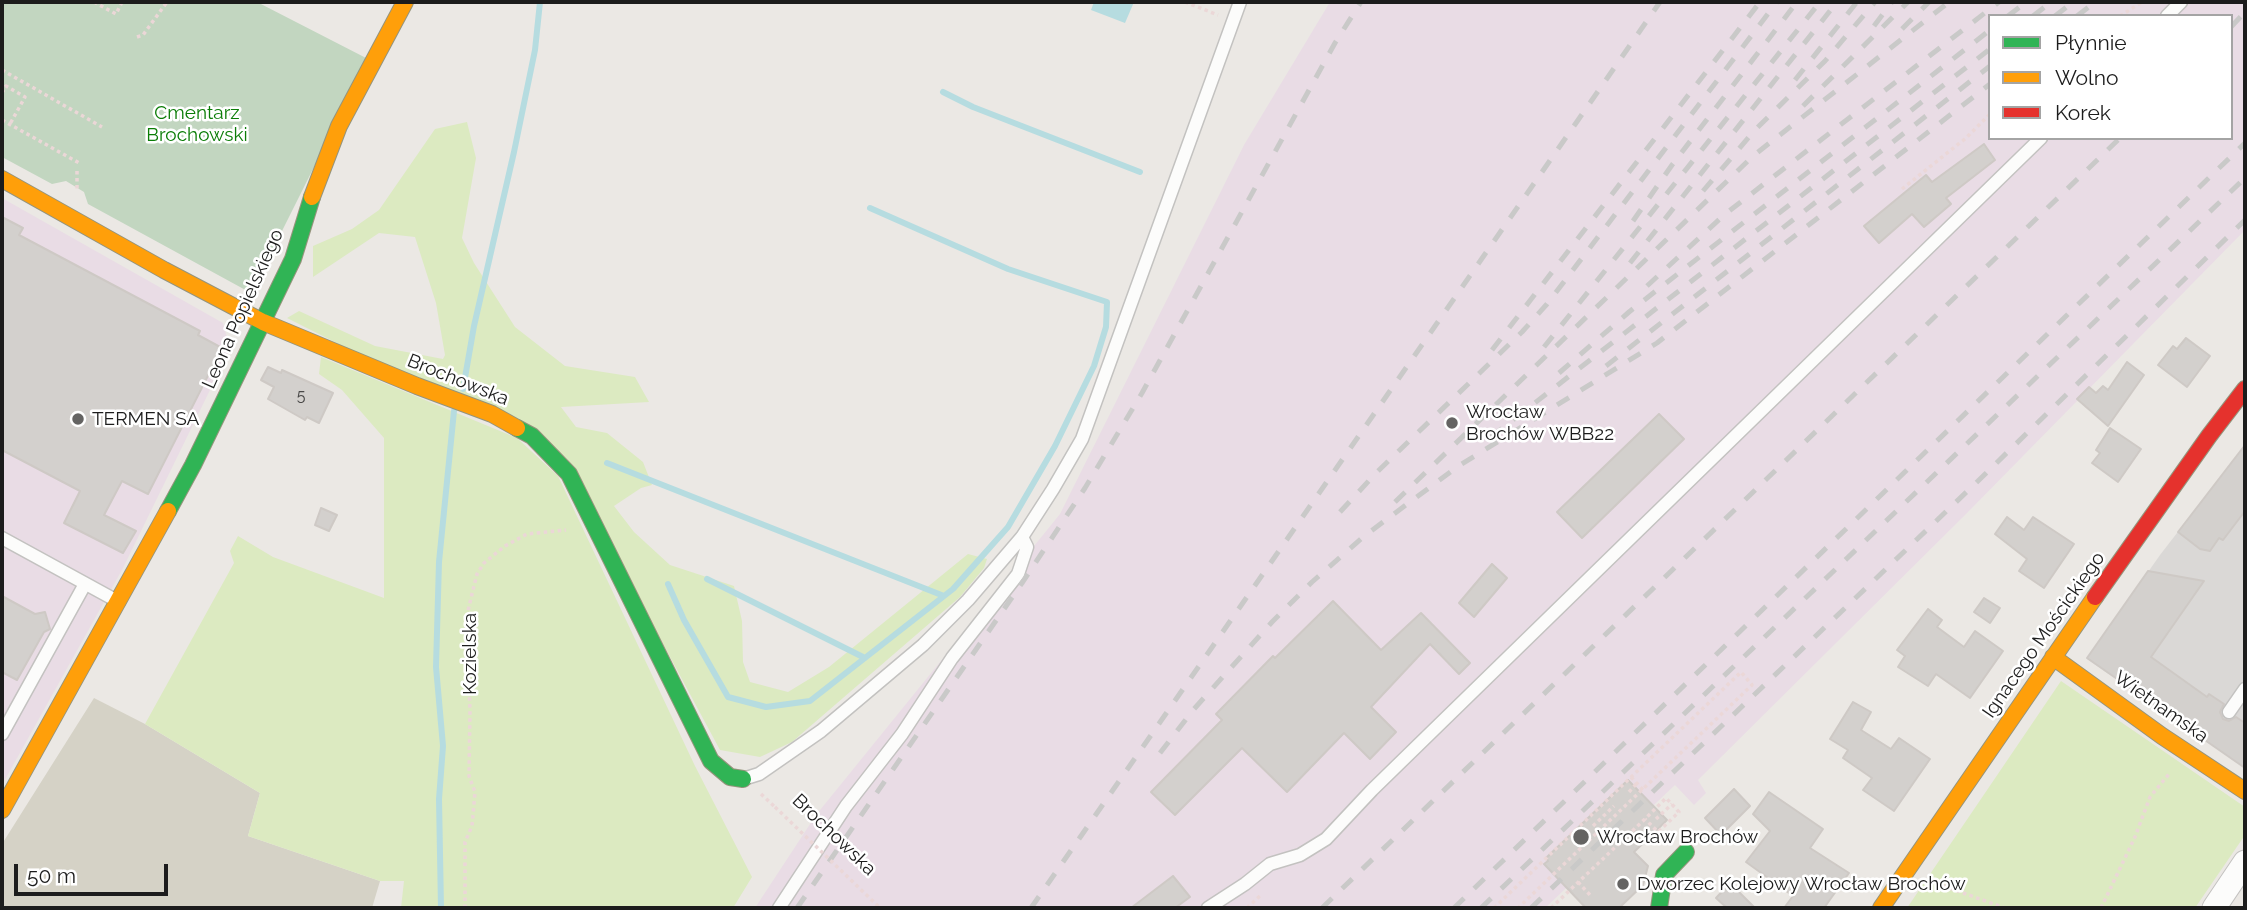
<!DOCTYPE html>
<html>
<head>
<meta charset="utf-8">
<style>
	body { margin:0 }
	#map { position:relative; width:2247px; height:910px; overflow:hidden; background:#ebe8e4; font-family:Raleway,sans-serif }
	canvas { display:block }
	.frame { position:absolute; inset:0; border:4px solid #1c1c1c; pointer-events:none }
	.legend { position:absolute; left:1988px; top:14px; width:245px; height:126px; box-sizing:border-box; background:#fff; border:2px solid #a4a4a4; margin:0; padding:9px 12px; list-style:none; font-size:21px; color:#1c1c1c }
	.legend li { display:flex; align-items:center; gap:14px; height:35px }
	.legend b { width:35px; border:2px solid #a4a4a4 }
	.scale { position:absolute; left:14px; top:864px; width:154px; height:32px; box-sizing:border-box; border:4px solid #1c1c1c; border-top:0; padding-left:9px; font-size:21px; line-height:24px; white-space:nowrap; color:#1c1c1c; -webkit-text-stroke:5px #fff; paint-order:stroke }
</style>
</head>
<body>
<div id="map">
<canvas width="2247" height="910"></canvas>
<div class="frame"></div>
<ul class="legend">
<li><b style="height:9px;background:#30b455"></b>Płynnie</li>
<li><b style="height:9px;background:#ff9f0a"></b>Wolno</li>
<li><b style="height:9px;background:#e5322d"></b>Korek</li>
</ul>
<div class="scale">50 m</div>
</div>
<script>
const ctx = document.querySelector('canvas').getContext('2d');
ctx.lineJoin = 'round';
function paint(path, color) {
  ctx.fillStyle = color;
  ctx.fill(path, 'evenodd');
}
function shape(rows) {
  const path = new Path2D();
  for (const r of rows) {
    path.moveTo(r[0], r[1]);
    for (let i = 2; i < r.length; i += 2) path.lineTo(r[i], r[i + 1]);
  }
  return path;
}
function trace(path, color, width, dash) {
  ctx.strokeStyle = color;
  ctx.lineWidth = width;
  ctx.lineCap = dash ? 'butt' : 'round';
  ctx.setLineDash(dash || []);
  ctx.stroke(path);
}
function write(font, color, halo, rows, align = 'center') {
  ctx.font = font + ' Raleway,sans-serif';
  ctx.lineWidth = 5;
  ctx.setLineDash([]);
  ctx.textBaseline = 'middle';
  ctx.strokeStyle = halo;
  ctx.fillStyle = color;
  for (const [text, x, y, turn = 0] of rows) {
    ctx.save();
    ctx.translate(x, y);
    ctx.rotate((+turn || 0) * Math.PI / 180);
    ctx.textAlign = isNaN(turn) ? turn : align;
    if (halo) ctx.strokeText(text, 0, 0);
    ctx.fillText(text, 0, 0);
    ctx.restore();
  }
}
const residential = shape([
	[2245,445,2245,768,2087,659,2160,555]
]);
const industrial = shape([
	[1330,2,2245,2,2245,230,1967,513,1698,780,1706,793,1694,805,1675,785,1545,908,755,908,816,815,1060,514,1244,145],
	[1990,16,2231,16,2231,138,1990,138],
	[2,198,223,323,230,349,123,568,2,785]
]);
const construction = shape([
	[94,698,145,724,260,793,248,836,380,881,372,908,2,908,2,844]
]);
const grass = shape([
	[467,122,476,158,462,238,474,263,515,327,565,366,635,377,649,402,561,407,576,427,607,433,643,462,652,485,641,488,614,506,634,532,670,565,734,586,742,621,743,662,750,682,788,692,829,667,968,554,987,559,984,568,960,597,792,742,760,757,720,750,562,456,287,318,299,311,375,346,443,359,445,355,436,303,415,237,379,233,313,277,313,246,352,229,379,210,435,129],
	[321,357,517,438,558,476,695,766,752,877,733,908,401,908,404,881,380,881,248,836,260,793,145,724,234,563,230,551,238,536,273,557,384,598,384,438,342,390,319,374],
	[2061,681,2245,807,2245,835,2195,908,1907,908]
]);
const cemetery = shape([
	[2,2,257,2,368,59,251,293,88,204,84,192,66,181,52,184,2,157]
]);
const water = shape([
	[1094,2,1134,2,1125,23,1091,10]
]);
const stream = shape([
	[943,92,973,107,1140,172],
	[463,389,474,326,514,152,535,50,540,2],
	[607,463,944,596],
	[707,579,865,658],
	[668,584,684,620,728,697,766,707,810,701,953,589,1008,527,1055,446,1094,366,1106,327,1107,302,1008,269,870,208],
	[441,908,439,799,443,746,436,667,439,562,454,411]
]);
const building = shape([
	[1984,144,1995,160,1946,198,1951,204,1924,227,1912,214,1879,243,1864,226,1926,175,1932,182,1984,144],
	[2,217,23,228,19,235,200,331,198,335,222,348,148,494,122,481,104,515,136,531,123,553,64,523,80,491,2,450,2,217],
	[2186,338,2210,356,2187,387,2158,365,2173,346,2177,349,2186,338],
	[2127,362,2144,375,2108,426,2077,399,2089,387,2096,393,2103,386,2108,390,2127,362],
	[268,367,281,373,282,370,333,393,319,423,307,417,305,420,268,399,274,387,261,380,268,367],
	[1659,414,1684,439,1582,538,1557,512,1659,414],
	[2110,428,2141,449,2118,482,2092,463,2100,453,2096,450,2110,428],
	[2245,445,2245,511,2223,540,2219,538,2210,551,2200,549,2178,532,2245,445],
	[321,508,337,515,329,531,315,525,321,508],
	[2007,517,2024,530,2033,517,2074,544,2044,588,2019,571,2027,559,1995,534,2007,517],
	[1492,564,1507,578,1474,617,1459,603,1492,564],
	[2148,571,2204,581,2151,657,2207,697,2209,694,2224,704,2220,712,2223,719,2229,721,2236,717,2245,723,2245,768,2087,658,2148,571],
	[2,596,35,614,45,612,50,629,44,632,17,680,2,672,2,596],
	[1984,598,2000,608,1990,623,1974,612,1984,598],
	[1333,601,1381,650,1421,613,1470,663,1459,674,1430,644,1371,707,1396,732,1370,759,1344,733,1287,792,1242,748,1175,815,1151,792,1222,720,1216,714,1273,656,1275,658,1333,601],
	[1928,609,1942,620,1937,627,1964,647,1975,631,2003,651,1970,698,1936,674,1928,686,1898,667,1905,656,1897,650,1928,609],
	[1853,702,1871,712,1861,730,1891,749,1899,738,1930,759,1894,811,1863,790,1872,778,1843,758,1848,750,1830,739,1853,702],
	[1628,780,1667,820,1634,852,1648,866,1643,885,1619,908,1586,908,1544,864,1548,861,1546,858,1628,780],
	[1734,789,1750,806,1721,835,1705,818,1734,789],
	[1769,792,1823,829,1810,848,1849,873,1824,908,1784,908,1793,896,1746,862,1770,831,1753,814,1769,792],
	[1173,876,1190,897,1175,908,1131,908,1173,876],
	[1730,883,1755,908,1727,908,1716,898,1730,883]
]);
const path = shape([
	[94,2,116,14,122,2],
	[1185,2,1218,15],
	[2120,16,2142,2],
	[137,37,143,35,167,2],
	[2,70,102,127],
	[2,93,6,86,25,97,10,124],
	[2,120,81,164],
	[77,171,77,191],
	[1902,189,1966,138,1990,114],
	[1631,777,1643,790],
	[1629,792,1637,783],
	[761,794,775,807],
	[1656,819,1672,804],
	[1593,826,1614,806],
	[1930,881,2005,908],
	[1578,882,1590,895],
	[465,908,465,842,472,826,475,792,469,776,470,710,466,619,473,590,477,574,484,563,505,546,527,534,566,530],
	[1247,908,1262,894],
	[1494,908,1741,672,1752,685,1518,908],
	[1551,908,1645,819,1666,798,1679,812,1658,832,1645,819],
	[2101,908,2135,837,2150,797,2169,774]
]);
const lane = shape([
	[2167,16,2181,2],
	[2,538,119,602],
	[2229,712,2245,689],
	[2,734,85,584],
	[743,779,759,774,821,731,923,645,968,600,1022,537,1053,489,1082,439,1240,2],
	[779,908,846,806,902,734,952,658,1018,574,1027,547,1022,537],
	[1208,908,1245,884,1270,864,1300,855,1326,839,1372,790,2041,138]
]);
const street = shape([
	[2214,908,2245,862]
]);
const fast = shape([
	[517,428,532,436,569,474,711,761,730,777,743,779],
	[168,511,193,465,293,259,312,197],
	[1659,908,1664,875,1686,852]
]);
const slow = shape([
	[2,179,164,270,263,322,417,386,492,414,517,428],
	[312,197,339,126,405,2],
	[2053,657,2162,736,2245,791],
	[2,810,168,511],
	[1881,908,2095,597]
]);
const jam = shape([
	[2095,597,2209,436,2245,389]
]);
const rail = shape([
	[2008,16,2026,2],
	[2033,16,2051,2],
	[2055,16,2073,2],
	[2077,16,2095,2],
	[1874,26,1892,2],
	[2231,27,2245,12],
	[1902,29,1929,2],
	[1795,80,1857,2],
	[1803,106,1908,2],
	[1703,191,1755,130,1825,61,1875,2],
	[1633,221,1672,165,1797,2],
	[1630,263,1837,2],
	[1647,286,1724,215,1999,2],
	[1544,347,1820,2],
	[1492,350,1760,2],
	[1606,366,1990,66],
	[1559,373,1629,312,1990,30],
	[1491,437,1990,49],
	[1395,502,1753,156,1949,2],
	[1340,512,1377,472,1522,332,1547,304,1777,2],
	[1160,753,1194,709,1272,622,1312,582,1363,537,1457,467,1657,343,1990,84],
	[797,908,1022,583,1085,488,1142,393,1335,43,1361,2],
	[1031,908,1660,2],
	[1322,908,2120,138],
	[1454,908,2245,143],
	[1481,908,2245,178],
	[1531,908,1978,481,2245,220]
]);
const pathBridge = shape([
	[775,807,880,908]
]);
const markers = [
	[78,419,7,"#646362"],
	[1452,423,7,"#646362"],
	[1581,837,9,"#646362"],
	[1623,884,7,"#646362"]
];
const numberNames = [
	["5",301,396]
];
const parkNames = [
	["Cmentarz",197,113],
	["Brochowski",197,135]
];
const streetNames = [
	["Leona Popielskiego",243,309,-66],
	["Brochowska",458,380,22],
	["Ignacego Mościckiego",2044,635,-55],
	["Kozielska",470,654,-90],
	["Wietnamska",2161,707,35],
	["Brochowska",834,835,44]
];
const poiNames = [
	["Wrocław",1466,412],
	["Brochów WBB22",1466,434],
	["TERMEN SA",92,419],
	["Wrocław Brochów",1597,837],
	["Dworzec Kolejowy Wrocław Brochów",1637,884]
];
paint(residential, '#dad8d6');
paint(industrial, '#e9dce5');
paint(construction, '#d5d2c6');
paint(grass, '#dceac1');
paint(cemetery, '#c2d6c0');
paint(water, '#b6dce0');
trace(stream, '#b6dce0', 6);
paint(building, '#d3d0cd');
trace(building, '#cec9c5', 2);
trace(lane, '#c3c2c0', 15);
trace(street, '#c3c2c0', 25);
trace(fast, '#95947c', 18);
trace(slow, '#95947c', 18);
trace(jam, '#95947c', 18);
trace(path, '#ebd7d7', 3.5, [3.5, 3.5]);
trace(lane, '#fcfcfb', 12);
trace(street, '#fcfcfb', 23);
trace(fast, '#30b455', 16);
trace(slow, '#ff9f0a', 16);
trace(jam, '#e5322d', 16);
trace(rail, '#c9c9c8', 5, [14, 14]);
trace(pathBridge, '#ebd7d7', 3.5, [3.5, 3.5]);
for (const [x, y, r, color] of markers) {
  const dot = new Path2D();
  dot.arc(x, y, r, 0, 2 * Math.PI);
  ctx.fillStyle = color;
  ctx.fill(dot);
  trace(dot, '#fff', 2.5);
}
write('16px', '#4a4948', null, numberNames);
write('19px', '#0b7d07', '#fff', parkNames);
write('19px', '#1c1c1c', '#fff', streetNames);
write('19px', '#1c1c1c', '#fff', poiNames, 'left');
</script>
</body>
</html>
